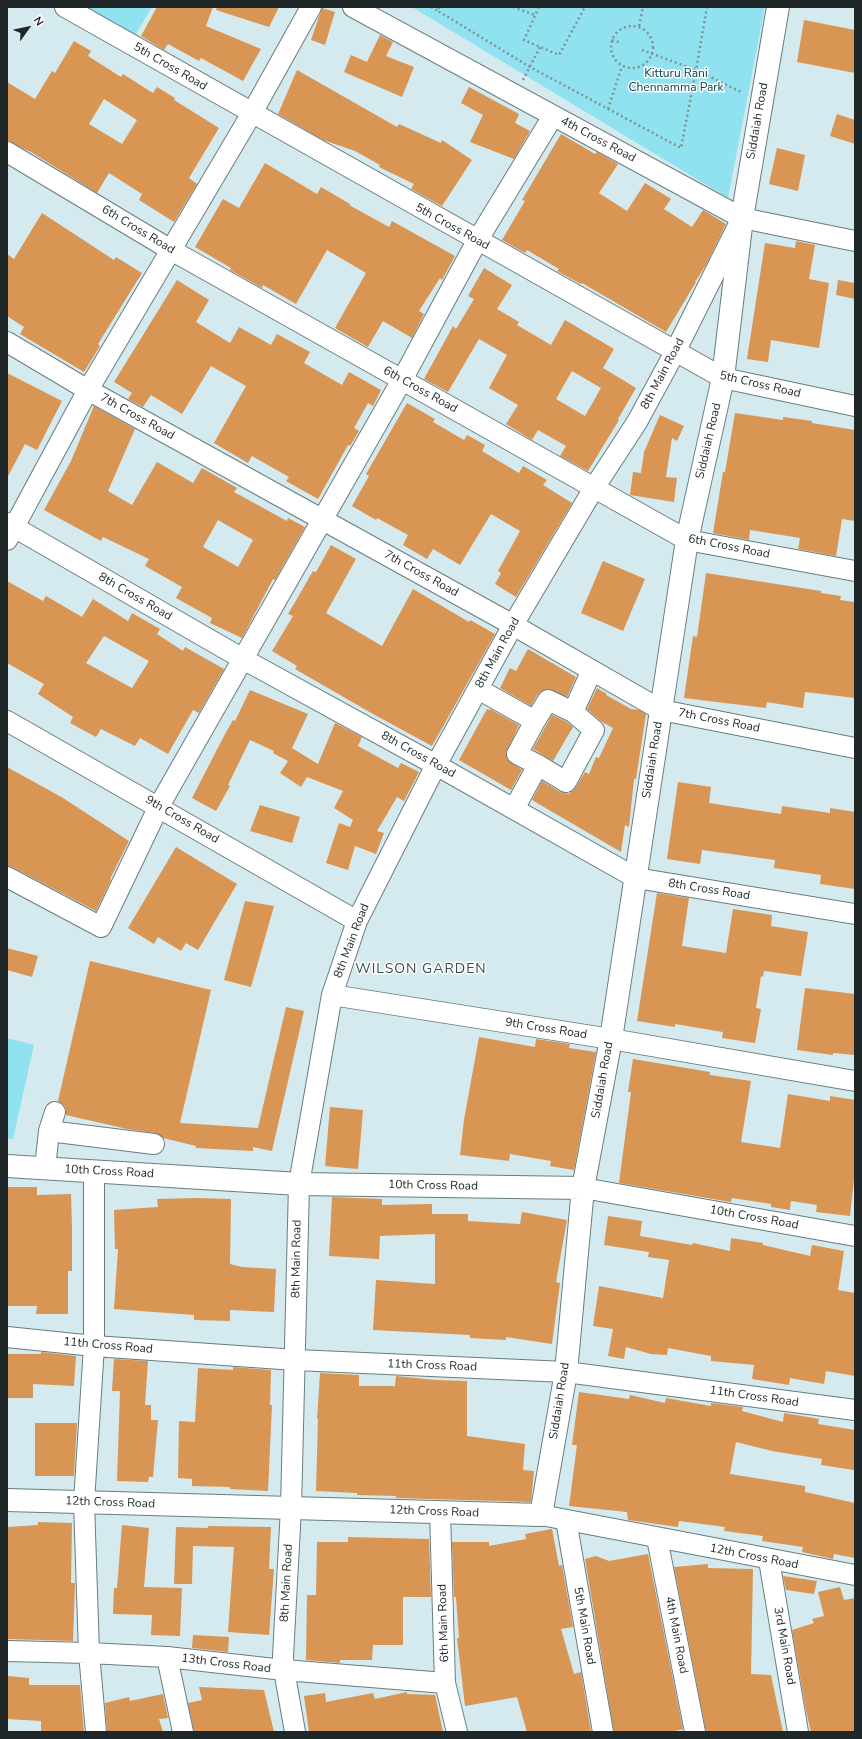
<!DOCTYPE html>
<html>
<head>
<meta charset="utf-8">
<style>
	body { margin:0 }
	#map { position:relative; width:862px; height:1739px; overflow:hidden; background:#d4eaee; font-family:"Nunito Sans",sans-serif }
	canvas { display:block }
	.frame { position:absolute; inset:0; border:8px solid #1f2729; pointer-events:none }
	.north { position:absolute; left:8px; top:8px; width:40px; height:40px; -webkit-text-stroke:3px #fff; paint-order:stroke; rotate:57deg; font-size:11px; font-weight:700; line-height:16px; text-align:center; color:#1f2729 }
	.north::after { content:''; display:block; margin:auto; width:14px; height:18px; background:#1f2729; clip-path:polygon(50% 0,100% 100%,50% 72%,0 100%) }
</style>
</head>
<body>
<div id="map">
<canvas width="862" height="1739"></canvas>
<div class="frame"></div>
<div class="north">N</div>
</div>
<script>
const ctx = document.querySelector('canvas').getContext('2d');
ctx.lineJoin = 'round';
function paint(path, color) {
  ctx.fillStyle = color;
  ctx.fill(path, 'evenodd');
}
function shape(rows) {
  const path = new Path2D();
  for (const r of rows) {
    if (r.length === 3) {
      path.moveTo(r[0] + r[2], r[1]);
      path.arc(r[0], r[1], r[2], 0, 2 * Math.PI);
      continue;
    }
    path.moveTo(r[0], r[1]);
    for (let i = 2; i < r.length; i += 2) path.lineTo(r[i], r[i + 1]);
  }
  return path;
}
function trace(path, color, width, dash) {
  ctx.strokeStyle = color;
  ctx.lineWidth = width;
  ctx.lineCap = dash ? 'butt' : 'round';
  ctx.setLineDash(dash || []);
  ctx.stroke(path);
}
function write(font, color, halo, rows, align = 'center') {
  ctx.font = font + ' "Nunito Sans",sans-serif';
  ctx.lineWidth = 3;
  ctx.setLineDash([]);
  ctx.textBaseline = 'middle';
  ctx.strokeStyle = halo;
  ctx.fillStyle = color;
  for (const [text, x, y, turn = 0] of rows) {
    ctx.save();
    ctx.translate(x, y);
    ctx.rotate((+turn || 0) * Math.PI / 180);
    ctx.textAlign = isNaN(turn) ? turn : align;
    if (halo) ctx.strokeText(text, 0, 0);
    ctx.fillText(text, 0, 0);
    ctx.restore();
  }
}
const green = shape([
	[85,7,152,7,134,37],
	[412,7,765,7,728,198],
	[7,1038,34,1045,13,1139,7,1139]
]);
const building = shape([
	[157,7,213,7,206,26,261,49,243,81,201,58,199,61,168,44,164,50,141,36],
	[217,7,279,7,269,27,216,10],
	[322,8,335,12,325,45,311,40],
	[804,20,855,30,855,73,797,62],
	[380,35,393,42,386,56,414,67,402,97,344,72,351,55,367,62],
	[74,41,91,51,88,56,121,77,123,74,153,93,157,87,175,98,174,100,219,128,189,178,197,184,174,222,139,200,142,194,109,173,97,193,31,152,7,141,7,82,35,99,52,71,55,73],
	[104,99,137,120,122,144,89,124],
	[297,70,397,127,399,124,441,143,442,140,472,160,442,206,411,189,414,184,379,167,380,165,355,151,323,140,278,114],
	[469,87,519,114,515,123,530,131,514,159,470,142,483,115,461,103],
	[837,114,855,120,855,144,830,136],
	[561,134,595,154,597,152,618,164,599,193,627,211,645,183,671,199,664,209,692,227,703,210,726,224,706,265,695,282,696,282,666,332,582,283,581,284,557,271,559,269,527,250,525,253,502,240,525,201,522,200],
	[777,148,805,155,798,191,769,184],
	[265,163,317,194,321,187,350,204,349,205,389,227,392,221,455,256,442,280,440,278,419,311,424,314,412,338,383,321,368,347,335,328,366,273,327,250,296,304,263,285,262,288,230,270,231,268,195,247,223,199,239,208],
	[42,213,114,260,116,257,142,273,98,344,100,346,84,372,20,334,24,327,7,316,7,254,14,259],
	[796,241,815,245,809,279,829,283,819,348,771,340,768,362,747,359,765,243,795,248],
	[484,268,512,285,497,309,519,322,517,325,551,345,565,320,614,349,603,368,636,388,618,419,619,420,588,471,560,456,566,446,538,430,532,440,506,424,518,405,489,388,507,355,479,339,448,392,424,379,453,326,456,329,474,299,468,296],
	[572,371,601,388,585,416,556,399],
	[177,280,209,300,196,322,230,343,239,327,271,345,277,334,310,352,304,363,342,385,349,372,381,390,373,406,368,403,354,428,359,431,350,446,348,445,318,499,286,481,289,477,252,456,248,463,214,443,246,386,211,366,182,414,151,395,143,407,128,399,132,393,114,382],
	[838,280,855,283,855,299,836,295],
	[7,373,62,401,37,450,25,444,7,478],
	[407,403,435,419,433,422,464,440,467,435,485,445,482,451,519,473,523,466,547,480,543,485,572,503,516,597,495,584,501,573,498,571,520,531,491,514,460,565,433,549,427,559,403,545,408,535,377,518,376,520,352,506,369,476,366,474],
	[94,406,135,429,108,491,132,505,157,462,193,483,202,468,237,488,234,492,287,521,288,518,305,527,275,580,273,579,242,638,210,623,212,618,176,598,182,587,145,566,149,559,103,537,101,541,44,510,71,461],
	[218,520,253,540,238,567,203,547],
	[735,413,783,420,783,417,812,421,812,423,855,430,855,521,842,519,836,556,798,549,800,538,750,530,749,540,713,533,723,472,725,472],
	[660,415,684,426,677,441,672,438,666,477,677,478,674,502,630,495,633,472,641,473,644,452],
	[331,545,356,559,326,613,382,646,413,589,469,622,470,620,495,634,432,746,373,714,295,669,297,666,272,651,293,616,288,614,298,597,313,571,316,572],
	[603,561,645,579,623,631,581,613],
	[706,573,821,591,821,593,841,596,840,600,855,602,855,698,805,692,803,708,767,702,766,708,684,698,693,636,697,637],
	[7,581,43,601,46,596,82,617,93,599,128,621,132,613,160,629,157,634,183,651,185,647,224,669,199,713,193,710,168,754,140,738,135,746,101,729,96,737,70,723,73,717,38,694,44,684,7,663],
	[104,636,149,661,132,688,86,663],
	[528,649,576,677,567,697,547,689,538,694,531,706,500,688,510,668,516,671],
	[597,688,607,694,606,695,631,709,639,710,646,714,636,779,634,779,629,827,625,825,621,852,532,800,542,781,560,792,569,794,576,787,585,772,589,774,596,757,599,758,613,728,602,722,587,709],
	[250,690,308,714,292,748,318,764,335,723,362,737,358,746,398,768,401,763,419,772,404,801,397,797,377,831,384,833,376,854,355,846,348,870,326,863,339,823,350,827,353,820,334,808,343,791,307,777,301,787,280,773,288,761,273,753,274,751,250,740,228,785,230,786,216,811,192,798,225,734,233,720,235,721],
	[487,709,489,710,490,709,519,725,506,754,508,760,522,770,511,790,459,760],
	[552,715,567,722,573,727,553,761,533,749],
	[7,767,63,798,129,841,110,879,111,880,96,911,12,867,7,866],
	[678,782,711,787,709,803,781,814,782,806,830,813,830,808,855,812,855,889,820,884,821,875,774,868,775,860,702,850,700,864,667,859],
	[260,805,300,817,292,843,250,831],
	[176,847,237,884,198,950,186,943,181,951,158,937,154,944,128,928],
	[657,893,689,898,682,946,726,953,733,909,772,915,771,926,808,932,801,976,764,971,763,977,761,976,756,1008,761,1009,755,1043,722,1038,723,1032,675,1024,675,1027,637,1021],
	[245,901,274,906,251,987,224,980],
	[7,948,38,956,32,977,7,970],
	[90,961,211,990,180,1123,258,1128,286,1007,304,1011,272,1151,253,1147,253,1151,196,1148,196,1146,163,1138,155,1133,127,1129,66,1115,66,1109,64,1105,58,1101],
	[805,988,855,994,855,1055,833,1053,833,1055,797,1050],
	[479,1037,535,1047,536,1039,570,1044,569,1048,596,1052,574,1170,550,1166,551,1161,510,1154,509,1161,460,1155,464,1120],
	[633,1059,710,1072,710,1075,751,1081,741,1142,780,1148,788,1094,830,1101,830,1096,855,1100,855,1171,850,1216,816,1212,817,1205,791,1201,790,1210,771,1207,771,1204,732,1198,731,1202,619,1183,631,1092,628,1092],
	[330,1107,363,1110,358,1169,325,1166],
	[7,1187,37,1187,37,1195,71,1194,72,1227,72,1271,68,1271,68,1314,36,1314,37,1306,7,1306],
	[332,1197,382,1199,382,1205,432,1204,432,1214,468,1214,468,1221,520,1224,522,1212,567,1220,556,1282,560,1283,552,1344,506,1337,506,1340,470,1338,470,1335,373,1330,376,1280,435,1284,435,1234,380,1236,379,1259,329,1256],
	[196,1198,231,1199,230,1264,242,1267,276,1269,274,1312,230,1310,230,1321,194,1320,194,1315,114,1309,118,1249,115,1249,114,1210,158,1207,157,1199],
	[608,1216,642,1221,640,1236,692,1245,693,1243,730,1251,731,1238,763,1243,763,1245,810,1256,812,1245,844,1251,838,1290,855,1293,855,1376,826,1371,824,1384,790,1378,789,1385,752,1379,754,1365,711,1361,711,1356,668,1348,667,1355,651,1354,626,1347,624,1359,608,1356,613,1329,593,1326,599,1286,663,1298,669,1260,648,1257,649,1252,604,1245],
	[41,1352,76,1356,74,1386,33,1384,33,1398,7,1398,7,1354,41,1354],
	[114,1359,148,1361,145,1405,151,1405,151,1420,158,1420,153,1477,149,1477,148,1482,117,1481,120,1391,112,1391],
	[233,1367,271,1370,270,1405,272,1405,268,1491,230,1489,230,1487,192,1486,192,1479,178,1478,179,1421,195,1422,198,1368,233,1370],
	[320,1373,359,1375,359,1386,395,1386,396,1376,436,1380,467,1381,467,1436,525,1444,523,1470,534,1471,531,1502,396,1498,396,1496,357,1495,357,1493,316,1491,318,1419,317,1419],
	[579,1392,629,1399,630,1395,665,1403,666,1398,711,1406,711,1403,743,1407,742,1411,783,1422,784,1413,819,1419,818,1424,855,1430,854,1470,821,1465,822,1459,772,1451,736,1442,730,1474,805,1486,805,1492,855,1503,855,1558,834,1554,833,1559,802,1552,803,1547,762,1541,763,1536,724,1531,725,1527,679,1521,678,1527,628,1520,627,1512,569,1506,577,1445,572,1445],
	[35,1423,77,1423,74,1476,35,1476],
	[38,1522,72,1523,71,1583,75,1583,73,1641,7,1639,7,1527,38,1525],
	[122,1525,149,1528,144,1587,182,1588,180,1636,151,1635,152,1615,113,1614,114,1588,117,1588],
	[208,1526,271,1527,269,1569,274,1569,269,1635,228,1632,234,1547,193,1546,192,1584,174,1584,176,1527,208,1528],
	[552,1529,559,1566,562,1565,573,1627,561,1629,574,1674,581,1672,591,1732,527,1732,517,1697,465,1706,457,1638,459,1638,456,1597,454,1597,452,1542,489,1542,489,1546,526,1539,525,1534],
	[348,1537,429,1539,431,1597,403,1597,403,1645,373,1645,372,1660,340,1660,340,1663,306,1660,307,1595,316,1595,317,1542,348,1542],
	[648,1554,683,1729,671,1732,614,1732,585,1559,596,1556,609,1561],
	[708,1564,708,1568,753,1569,751,1674,771,1675,783,1732,706,1732,674,1567],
	[783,1576,817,1581,814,1594,786,1590],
	[840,1587,844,1600,855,1598,855,1732,811,1732,806,1711,792,1630,814,1623,812,1619,824,1616,818,1592],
	[193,1635,229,1637,228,1652,192,1648],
	[7,1676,29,1678,29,1685,80,1685,84,1732,41,1732,41,1721,7,1719],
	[199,1687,264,1690,274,1732,194,1732,188,1703,202,1700],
	[407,1692,407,1694,435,1695,443,1732,309,1732,304,1696,325,1693,326,1702,373,1693,375,1699],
	[163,1694,168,1718,159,1719,163,1732,107,1732,105,1703,129,1697,130,1701]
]);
const path = shape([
	[431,7,438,11],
	[439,7,438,11,530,67,681,148,696,70,743,93],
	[513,7,535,15],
	[539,7,524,40,559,55,585,7],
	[632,47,21],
	[639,26,643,7],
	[612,40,622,43],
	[642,50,696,70,707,7],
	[523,80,540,47],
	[608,109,622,66]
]);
const minor = shape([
	[65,7,723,378,855,406],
	[353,7,742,218,855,241],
	[7,152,171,250,687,540,855,571],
	[7,342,88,390,513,625,661,710,855,748],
	[7,523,243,659,436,765,636,878,855,914],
	[7,540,88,390,252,113,311,7],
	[478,689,535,721,548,700,573,712,592,670],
	[7,721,357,921],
	[538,765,566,782,594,730,573,712],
	[514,809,538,765,517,754,535,721],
	[7,877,101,927,159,806,402,380,477,241,553,116],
	[332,995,611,1039,855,1081],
	[49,1131,154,1144],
	[45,1168,49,1131,55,1112],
	[94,1171,94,1346,84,1502,89,1653,96,1732],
	[583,1188,855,1236],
	[7,1337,94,1346,296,1360,566,1372,855,1410],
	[440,1512,445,1683,457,1732],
	[541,1515,855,1575],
	[566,1520,603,1732],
	[657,1538,695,1732],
	[769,1560,798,1732],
	[7,1651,89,1653,167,1657,284,1670,445,1683],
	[167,1657,183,1732],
	[295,1732,284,1670,283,1656,291,1508,299,1184,332,995,357,921,436,765,513,625,594,488,637,422,675,352,739,224]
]);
const major = shape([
	[7,1166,299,1184,583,1188],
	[7,1500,541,1515,566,1372,583,1188,611,1039,687,540,723,378,742,218,778,7]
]);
const streetNames = [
	["5th Cross Road",170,67,30],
	["Siddaiah Road",758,121,-80],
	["4th Cross Road",598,140,28],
	["5th Cross Road",452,227,29],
	["6th Cross Road",138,230,31],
	["8th Main Road",663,374,-62],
	["5th Cross Road",760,385,13],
	["6th Cross Road",420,390,29],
	["7th Cross Road",137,417,29],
	["Siddaiah Road",709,441,-77],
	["6th Cross Road",729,547,11],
	["7th Cross Road",421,574,29],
	["8th Cross Road",135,597,30],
	["8th Main Road",498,653,-61],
	["7th Cross Road",719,721,11],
	["8th Cross Road",418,755,29],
	["Siddaiah Road",653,760,-81],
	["9th Cross Road",182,820,30],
	["8th Cross Road",709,890,9],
	["8th Main Road",352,941,-69],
	["9th Cross Road",546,1029,9],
	["Siddaiah Road",603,1080,-80],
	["10th Cross Road",109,1172,3],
	["10th Cross Road",433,1186,1],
	["10th Cross Road",754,1218,10],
	["8th Main Road",297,1259,-89],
	["11th Cross Road",108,1346,5],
	["11th Cross Road",432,1366,2],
	["11th Cross Road",754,1397,8],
	["Siddaiah Road",560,1401,-81],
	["12th Cross Road",110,1503,2],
	["12th Cross Road",434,1512,2],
	["12th Cross Road",754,1557,11],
	["8th Main Road",287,1583,-87],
	["6th Main Road",444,1623,-92],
	["5th Main Road",584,1626,80],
	["4th Main Road",676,1635,79],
	["3rd Main Road",784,1646,80],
	["13th Cross Road",226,1664,7]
];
const parkNames = [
	["Kitturu Rani",676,74],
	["Chennamma Park",676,88]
];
const quarterNames = [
	["WILSON GARDEN",421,970]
];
paint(green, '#91e2f1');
paint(building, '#d89553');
trace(minor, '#697d80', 22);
trace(major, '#697d80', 24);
trace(path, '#829194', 2.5, [2, 3]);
trace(minor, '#fff', 20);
trace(major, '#fff', 22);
write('12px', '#1f2729', '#fff', streetNames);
write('12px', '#07434c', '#fff', parkNames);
ctx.letterSpacing = '1px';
write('14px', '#394c50', '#fff', quarterNames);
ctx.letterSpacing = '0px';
</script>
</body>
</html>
